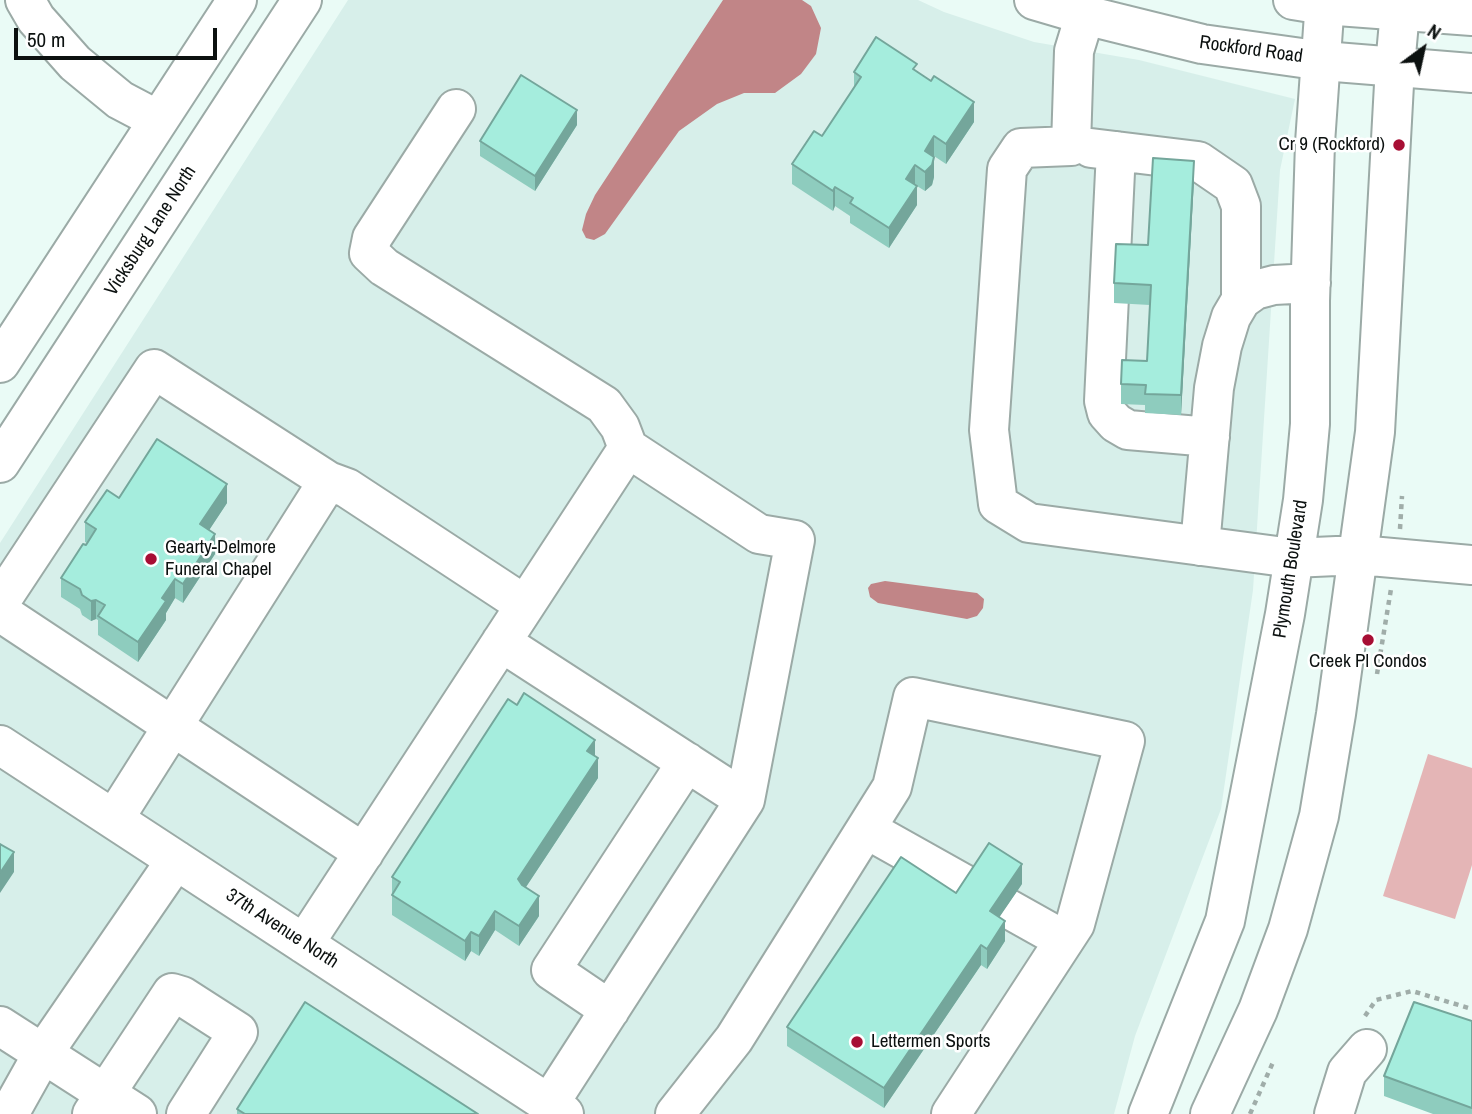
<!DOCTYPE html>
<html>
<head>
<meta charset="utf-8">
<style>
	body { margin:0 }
	#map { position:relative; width:1472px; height:1114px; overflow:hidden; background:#eafbf6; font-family:"Archivo Narrow",sans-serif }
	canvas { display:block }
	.north { position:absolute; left:1388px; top:14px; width:70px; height:70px; -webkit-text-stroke:5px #fff; paint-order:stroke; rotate:33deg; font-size:19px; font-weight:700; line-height:28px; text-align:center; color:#0c1110 }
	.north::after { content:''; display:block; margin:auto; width:24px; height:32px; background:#0c1110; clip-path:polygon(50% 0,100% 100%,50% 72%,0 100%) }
	.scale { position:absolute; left:14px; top:28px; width:203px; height:32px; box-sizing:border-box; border:4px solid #0c1110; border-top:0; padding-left:9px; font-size:21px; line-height:24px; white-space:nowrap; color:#0c1110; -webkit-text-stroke:5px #fff; paint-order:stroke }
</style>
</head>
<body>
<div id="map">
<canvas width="1472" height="1114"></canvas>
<div class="north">N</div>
<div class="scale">50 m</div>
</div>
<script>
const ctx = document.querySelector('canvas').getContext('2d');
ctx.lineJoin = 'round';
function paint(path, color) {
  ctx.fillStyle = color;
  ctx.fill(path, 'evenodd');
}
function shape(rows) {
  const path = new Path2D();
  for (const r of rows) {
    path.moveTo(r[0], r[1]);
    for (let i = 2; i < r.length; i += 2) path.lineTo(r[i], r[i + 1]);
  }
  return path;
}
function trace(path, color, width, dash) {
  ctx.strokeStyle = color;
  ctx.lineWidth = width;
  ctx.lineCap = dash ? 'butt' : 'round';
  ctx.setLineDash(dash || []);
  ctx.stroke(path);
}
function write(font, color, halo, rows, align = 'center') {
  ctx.font = font + ' "Archivo Narrow",sans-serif';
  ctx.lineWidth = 5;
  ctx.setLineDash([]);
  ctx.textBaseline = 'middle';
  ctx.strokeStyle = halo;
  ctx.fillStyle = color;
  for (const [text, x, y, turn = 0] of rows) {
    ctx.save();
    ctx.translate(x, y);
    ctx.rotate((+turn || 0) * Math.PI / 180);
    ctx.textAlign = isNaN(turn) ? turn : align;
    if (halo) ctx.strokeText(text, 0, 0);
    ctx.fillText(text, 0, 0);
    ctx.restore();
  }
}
const built = shape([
	[348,0,918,0,944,12,1034,42,1139,60,1295,99,1280,170,1253,590,1221,809,1135,1036,1114,1114,0,1114,0,543]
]);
const green = shape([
	[1428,754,1472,768,1472,865,1455,919,1383,896]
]);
const water = shape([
	[723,0,802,0,811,6,821,28,816,54,801,74,775,93,744,93,717,104,679,131,605,234,594,240,586,238,582,230,586,214,595,195],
	[885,581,977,593,984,599,983,608,977,616,967,619,878,603,870,597,868,588,871,584]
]);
const path = shape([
	[1400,529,1402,496],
	[1377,674,1391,589],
	[1365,1016,1376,1000,1412,991,1472,1009],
	[1250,1114,1274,1060]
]);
const minor = shape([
	[25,0,36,19,75,63,120,100,158,120],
	[1085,15,1074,51,1071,146,1021,148,1007,169,989,430,998,504,1029,523,1292,558,1359,555,1472,565],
	[456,109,372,238,369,253,384,267,604,405,620,427,628,448,759,534,795,540,745,800,549,1104],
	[1091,148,1198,161,1233,185,1241,206,1241,300],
	[1116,151,1104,401,1107,413,1116,423,1128,430,1210,437],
	[1200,546,1214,388,1222,346,1231,317,1241,300,1255,290,1274,285,1311,283],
	[0,602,154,369,328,481,347,488,525,605],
	[0,612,364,853],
	[501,642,745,800],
	[0,745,564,1114],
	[114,819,328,481],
	[866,829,1064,940],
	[304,944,628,448],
	[610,1010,551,970,687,762],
	[0,1026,137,1114],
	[9,1114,42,1055,176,860],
	[92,1114,172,993,182,996,238,1032,186,1114],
	[675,1114,734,1039,892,787,913,697,1125,741,1075,924,951,1114],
	[1148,1114,1225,921,1285,614,1303,500,1310,424,1310,301,1315,143,1325,0],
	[1210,1114,1258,1010,1288,929,1319,816,1336,714,1375,432,1395,66,1401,0],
	[1334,1114,1347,1072,1367,1049]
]);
const major = shape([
	[1034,0,1085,15,1202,44,1323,61,1472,73],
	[1293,0,1324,5,1472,16],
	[0,363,237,0],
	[0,463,302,0]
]);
const wall = shape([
	[854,72,917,72,974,122,946,164,934,156,934,177,932,185,925,191,917,186,917,205,889,248,850,223,850,216,835,206,833,211,792,184,792,164,822,136,854,88],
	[577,125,535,191,480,156,480,141],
	[1194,180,1181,415,1145,413,1145,405,1121,404,1121,384,1147,361,1150,305,1114,303,1114,283,1148,245],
	[119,498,227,503,209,530,215,554,183,603,175,598,166,613,166,620,138,662,98,635,98,620,96,619,91,621,82,615,80,609,61,597,61,578,87,543,85,542,85,522],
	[595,756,598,778,526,887,539,916,519,946,495,930,479,956,471,951,465,961,392,915,392,877],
	[1022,884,999,917,1005,941,987,969,981,965,884,1108,787,1046,787,1027],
	[1472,1021,1472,1114,1433,1114,1384,1096,1384,1076],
	[237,1109,478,1114,237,1114]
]);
const shadedWall = shape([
	[974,102,974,122,946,164,946,144],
	[577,110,577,125,535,191,535,176],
	[934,136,934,156,925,171,925,151],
	[934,157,934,177,932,185,925,191,925,172],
	[1194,161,1194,180,1181,415,1181,395],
	[915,165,915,185,906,179],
	[917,186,917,205,889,248,889,228],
	[835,187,835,206,833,211,833,191],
	[227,484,227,503,200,544,200,524],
	[215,534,215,554,183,603,183,584],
	[175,579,175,598,166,613,166,620,138,662,138,642,162,598],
	[96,600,96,619,91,621,91,601],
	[595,740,595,759,587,751],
	[598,758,598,778,518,899,518,879],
	[14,852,14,872,0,893,0,873],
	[1022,864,1022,884,990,931,990,911],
	[539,896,539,916,519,946,519,926],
	[495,911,495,930,479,956,479,936],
	[1005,921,1005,941,987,969,987,949],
	[471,932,471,951,465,961,465,941],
	[981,945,981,965,884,1108,884,1088]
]);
const building = shape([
	[876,37,917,64,913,69,931,81,934,76,974,102,946,144,934,136,925,151,934,157,932,165,925,172,915,165,906,179,917,186,889,228,850,203,853,198,835,187,833,191,792,164,814,131,822,136,861,77,854,72,876,37],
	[521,75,577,110,535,176,480,141,521,75],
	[1153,158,1194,161,1181,395,1145,394,1146,385,1121,384,1122,360,1147,361,1151,285,1114,283,1116,244,1148,245,1153,158],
	[157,439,227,484,200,524,215,534,183,584,175,579,162,598,166,601,138,642,98,616,105,605,96,600,91,601,82,595,80,589,61,578,83,544,86,545,96,529,85,522,107,490,119,498,157,439],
	[524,693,595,740,587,751,598,758,518,879,522,885,539,896,519,926,495,911,479,936,471,932,465,941,392,895,400,882,392,877,508,699,517,705,524,693],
	[989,843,1022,864,990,911,1005,921,987,949,981,945,884,1088,787,1027,901,857,956,893,989,843],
	[0,844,14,852,0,873,0,844],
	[305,1002,478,1114,245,1114,237,1109,305,1002],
	[1414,1002,1472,1021,1472,1108,1384,1076,1414,1002]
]);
const markers = [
	[1399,145,7,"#a70e34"],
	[151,559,7,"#a70e34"],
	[1368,640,7,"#a70e34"],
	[857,1042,7,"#a70e34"]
];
const streetNames = [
	["Rockford Road",1251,50,8],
	["Vicksburg Lane North",151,231,-57],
	["Plymouth Boulevard",1291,569,-81],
	["37th Avenue North",282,929,33]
];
const poiNames = [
	["Cr 9 (Rockford)",1385,145,"right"],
	["Gearty-Delmore",165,548],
	["Funeral Chapel",165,570],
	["Creek Pl Condos",1368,662,"center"],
	["Lettermen Sports",871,1042]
];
paint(built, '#d7efea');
paint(green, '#e4b5b6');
paint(water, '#c18587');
trace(minor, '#9baaa6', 42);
trace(major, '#9baaa6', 42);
trace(path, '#a0ada9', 4.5, [5, 5]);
trace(minor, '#fff', 38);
trace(major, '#fff', 38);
paint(wall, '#8eccbe');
paint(shadedWall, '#74a69b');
paint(building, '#a5eddd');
trace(building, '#74a69b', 2);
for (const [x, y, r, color] of markers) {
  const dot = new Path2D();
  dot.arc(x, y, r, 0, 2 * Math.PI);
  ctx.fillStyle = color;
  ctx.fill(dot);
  trace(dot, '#fff', 2.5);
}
write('19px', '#0c1110', '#fff', streetNames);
write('19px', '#0c1110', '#fff', poiNames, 'left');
</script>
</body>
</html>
